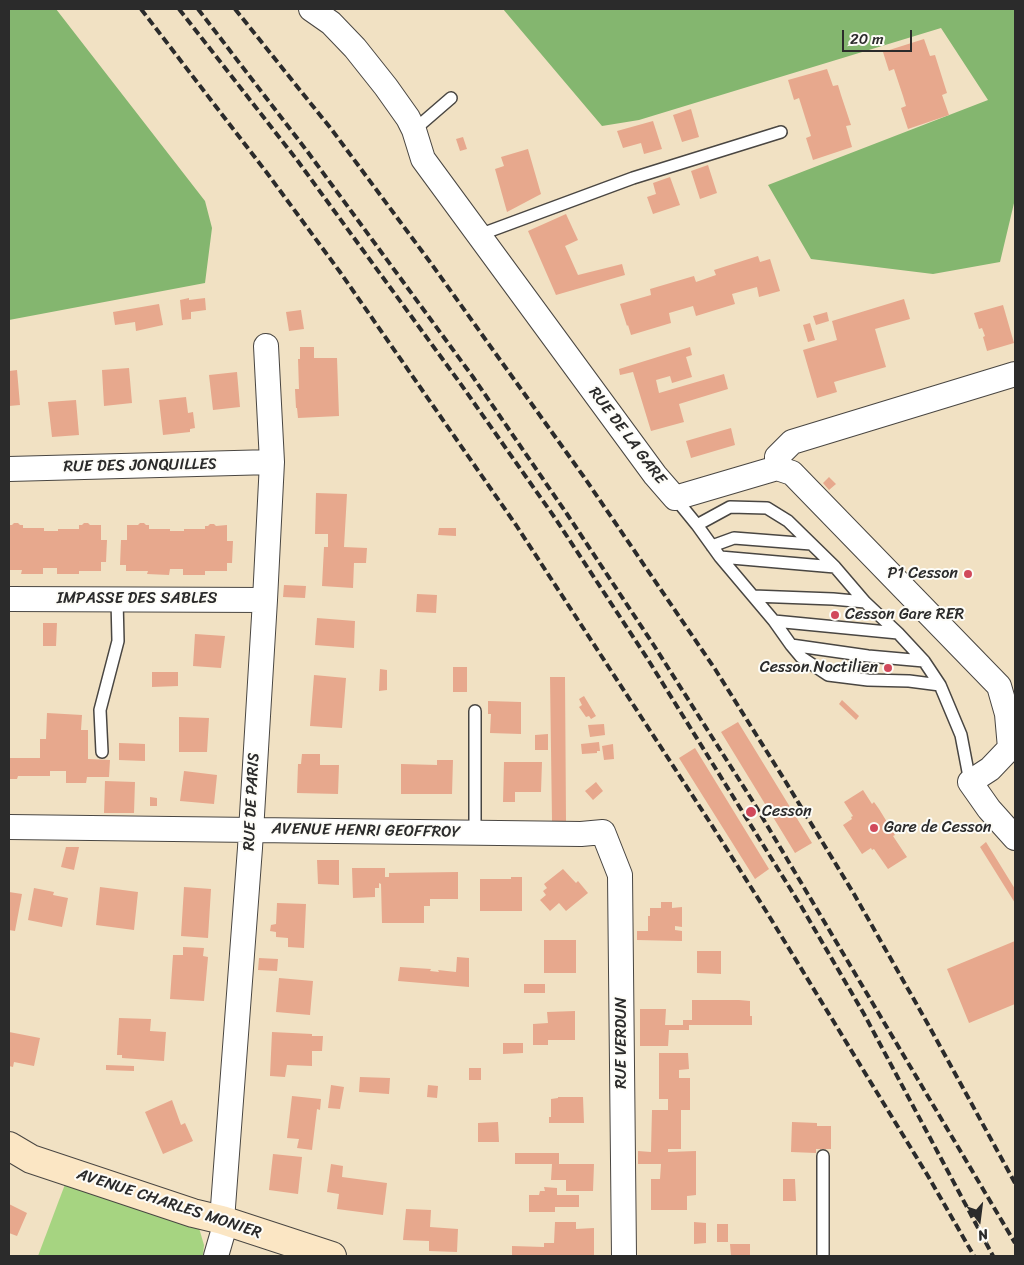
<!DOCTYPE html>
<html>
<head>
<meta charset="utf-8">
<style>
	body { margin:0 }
	#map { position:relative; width:1024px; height:1265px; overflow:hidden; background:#f1e1c3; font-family:Sriracha,sans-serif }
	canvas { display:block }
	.frame { position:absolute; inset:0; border:10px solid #2b2b2b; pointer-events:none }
	.north { position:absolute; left:954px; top:1195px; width:50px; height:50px; -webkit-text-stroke:4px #fdfcf7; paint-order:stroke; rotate:165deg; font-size:14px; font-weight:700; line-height:20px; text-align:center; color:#2b2b2b }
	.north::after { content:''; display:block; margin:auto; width:18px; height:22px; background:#2b2b2b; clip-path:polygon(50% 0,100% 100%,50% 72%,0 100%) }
	.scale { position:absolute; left:842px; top:30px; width:70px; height:22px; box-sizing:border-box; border:2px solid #2b2b2b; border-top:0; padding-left:6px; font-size:15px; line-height:18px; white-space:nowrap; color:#2b2b2b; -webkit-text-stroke:4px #fdfcf7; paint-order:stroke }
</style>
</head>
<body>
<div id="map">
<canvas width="1024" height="1265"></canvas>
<div class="frame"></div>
<div class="north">N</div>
<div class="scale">20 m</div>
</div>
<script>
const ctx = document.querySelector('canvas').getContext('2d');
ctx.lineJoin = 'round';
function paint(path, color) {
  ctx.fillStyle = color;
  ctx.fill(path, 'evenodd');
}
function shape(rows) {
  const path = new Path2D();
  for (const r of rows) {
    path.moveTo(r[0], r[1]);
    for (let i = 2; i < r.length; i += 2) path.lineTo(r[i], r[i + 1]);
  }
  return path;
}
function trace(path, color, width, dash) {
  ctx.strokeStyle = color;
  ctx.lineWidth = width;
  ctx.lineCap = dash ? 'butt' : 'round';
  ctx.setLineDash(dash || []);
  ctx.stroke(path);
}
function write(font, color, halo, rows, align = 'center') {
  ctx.font = font + ' Sriracha,sans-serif';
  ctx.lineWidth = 4;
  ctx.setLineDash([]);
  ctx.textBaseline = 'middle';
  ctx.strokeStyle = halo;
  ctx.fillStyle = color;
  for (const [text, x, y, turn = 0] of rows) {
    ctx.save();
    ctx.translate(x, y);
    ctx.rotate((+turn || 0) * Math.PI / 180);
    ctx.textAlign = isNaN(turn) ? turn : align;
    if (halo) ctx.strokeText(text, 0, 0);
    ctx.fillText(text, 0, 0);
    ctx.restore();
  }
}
const green = shape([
	[67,1179,199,1228,204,1245,203,1256,38,1256]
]);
const forest = shape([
	[9,9,56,9,205,201,212,228,205,283,9,320],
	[503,9,1015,9,1015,199,1000,262,933,274,811,259,768,185,988,100,941,28,639,120,602,126]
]);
const building = shape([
	[924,39,930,56,935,55,947,93,942,95,949,115,908,129,901,108,906,106,903,96,894,69,889,71,883,52],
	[827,69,833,86,838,85,841,95,851,125,846,126,852,147,813,160,806,138,811,136,799,98,794,100,788,80],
	[691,109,699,137,682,142,673,115],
	[653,121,662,149,644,154,641,143,623,148,617,131],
	[463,137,467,149,460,151,456,139],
	[528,149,541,194,507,212,495,169,504,166,501,157],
	[708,165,717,193,700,199,691,171],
	[670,177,680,205,653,214,647,197,656,194,653,183],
	[566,214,578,240,565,246,578,275,622,264,625,275,556,295,528,231],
	[758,256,760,262,770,259,780,291,759,297,757,287,732,294,735,304,696,316,693,306,669,313,671,323,631,335,628,325,627,326,620,304,651,295,650,289,694,276,696,282,716,275,714,270],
	[189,298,189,300,205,298,206,310,191,312,191,319,182,320,180,300],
	[904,299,910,319,875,329,886,367,834,382,837,392,817,398,803,350,837,340,832,321],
	[159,304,163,325,136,331,135,322,115,325,113,312],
	[1003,305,1014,343,987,351,983,337,985,336,982,328,979,329,974,313],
	[301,310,304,329,289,331,286,312],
	[827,312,829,321,816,325,813,316],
	[810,323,815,340,808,342,803,325],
	[300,347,314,347,314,358,337,358,339,416,298,418,297,408,296,408,295,389,299,389,298,359,300,359],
	[690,347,692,355,686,357,692,377,672,383,670,376,656,380,659,393,724,374,728,389,679,404,684,422,651,431,633,372,620,375,619,369],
	[129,368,132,403,104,406,102,370],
	[17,370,20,405,9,406,9,371],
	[237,372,240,407,213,410,209,375],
	[186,397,188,413,193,412,195,428,190,429,190,432,163,435,159,400],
	[76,400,79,435,52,437,48,402],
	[731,428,735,445,691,458,686,441],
	[829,477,836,484,829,490,823,483],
	[316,493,347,494,344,547,367,548,366,563,354,563,353,588,322,586,324,547,328,547,328,534,315,534],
	[14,523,18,523,20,525,23,525,23,528,44,528,44,531,58,531,58,529,79,529,79,525,82,525,84,523,88,523,90,525,101,525,101,540,107,540,106,562,101,562,101,571,79,571,79,574,57,574,57,568,43,568,43,574,21,574,22,570,9,570,9,525,12,525],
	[140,523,144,523,146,525,149,525,149,529,170,529,170,531,184,531,184,529,205,529,205,526,208,526,210,524,214,524,216,526,227,525,227,541,233,541,232,563,227,563,227,571,205,571,205,575,183,575,183,569,170,569,169,575,147,574,148,571,126,571,126,565,120,565,121,540,127,540,127,525,138,525],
	[439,528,456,528,456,536,438,535],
	[284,585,306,586,305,598,283,597],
	[417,594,437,595,436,613,416,612],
	[317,618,355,621,354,648,315,645],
	[43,623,57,623,56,646,43,646],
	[195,634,225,636,221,668,193,666],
	[453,667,467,667,467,692,453,692],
	[380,669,387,670,387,690,379,691],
	[152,672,178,672,178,686,152,687],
	[314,675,346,678,342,728,310,726],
	[550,677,565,677,566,821,552,821],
	[584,696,596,716,591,719,589,716,586,717,579,707,582,705,579,699],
	[842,700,859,716,856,720,839,704],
	[488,701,521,702,521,734,490,733,491,714,488,714],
	[47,713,82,715,81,730,88,730,88,759,110,760,109,777,87,777,86,783,66,783,66,771,50,771,50,776,18,776,17,779,9,779,9,758,40,758,40,739,46,739],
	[179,717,209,718,207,752,179,752],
	[738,722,812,843,795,853,721,732],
	[604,724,605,735,590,737,588,725],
	[548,734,548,750,535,750,535,735],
	[599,742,600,751,597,751,597,753,582,754,581,744],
	[119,743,145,744,145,761,119,760],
	[613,744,614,759,604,760,602,746],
	[695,748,769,869,755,879,679,758],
	[302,754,320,754,320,765,339,765,338,794,297,793,298,764,301,764],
	[437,760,453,760,452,794,401,794,401,764,437,765],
	[504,762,542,762,541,792,515,792,515,802,503,802],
	[184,771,217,775,214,804,180,801],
	[105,781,135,782,134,813,104,813],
	[596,782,603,791,593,800,585,791],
	[863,790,872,804,874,802,879,809,895,835,893,836,907,857,888,869,874,849,872,850,871,848,862,854,843,825,852,819,851,817,853,816,844,802],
	[150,797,157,798,157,806,150,806],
	[986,842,1015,889,1015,903,980,847],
	[66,847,79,847,74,870,61,867],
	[317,860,339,860,339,885,318,884],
	[352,868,385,868,385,877,389,877,389,873,458,872,458,899,430,899,430,906,424,906,424,923,382,923,381,884,379,883,379,888,375,888,375,897,353,898],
	[563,869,576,883,578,881,588,893,566,911,559,903,550,911,540,900,546,895,543,891,547,888,544,884],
	[511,877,522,877,522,911,480,911,480,879,511,879],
	[100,887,138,892,134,930,96,925],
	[184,887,211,889,208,938,181,936],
	[34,888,54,892,53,895,68,898,62,927,28,920],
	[9,892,22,894,15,931,9,930],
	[661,902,672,902,672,908,682,907,682,927,675,926,675,930,682,931,682,941,637,940,637,931,648,931,648,916,650,916,650,908,661,908],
	[277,903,306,904,304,948,288,947,288,938,276,937,276,932,270,931,271,925,276,924],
	[544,940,576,940,576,973,544,973],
	[1015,941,1015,1004,969,1023,947,969],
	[183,947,204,948,203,956,208,957,204,1001,170,999,173,955,183,955],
	[697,951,721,951,721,974,697,973],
	[457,957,469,958,469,987,398,981,400,967,431,969,430,971,439,972,438,970,456,972],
	[259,958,278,959,277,971,258,970],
	[279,978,313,981,310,1015,276,1012],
	[524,984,545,984,545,993,524,993],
	[692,1000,739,1000,750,1001,750,1016,752,1016,752,1025,689,1025,689,1030,669,1030,668,1046,640,1046,640,1009,666,1009,665,1025,683,1025,683,1020,692,1020],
	[575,1011,575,1040,548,1040,548,1045,533,1045,533,1024,548,1023,547,1012],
	[119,1018,151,1019,150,1031,166,1032,164,1061,122,1058,122,1055,117,1055],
	[9,1032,40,1038,34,1066,14,1062,13,1067,9,1066],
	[272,1032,312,1034,312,1036,323,1036,322,1051,312,1051,312,1066,287,1065,285,1077,270,1076],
	[503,1043,523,1043,523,1053,503,1054],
	[659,1053,688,1053,689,1069,679,1070,679,1078,690,1078,690,1110,681,1110,681,1149,668,1149,668,1152,696,1151,696,1195,687,1196,687,1210,651,1210,651,1179,660,1179,661,1164,638,1164,638,1151,651,1152,652,1110,668,1110,668,1099,659,1099],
	[106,1065,134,1066,134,1071,106,1070],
	[469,1068,481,1068,481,1080,469,1080],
	[360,1077,390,1078,389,1094,359,1092],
	[331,1085,344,1087,340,1109,328,1108],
	[428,1085,438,1086,437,1098,427,1097],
	[292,1096,321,1099,320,1110,317,1109,312,1150,297,1148,299,1139,287,1138],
	[558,1097,583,1097,584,1123,549,1123,549,1117,551,1117,551,1099,558,1098],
	[172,1100,181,1125,185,1123,193,1141,163,1154,145,1112],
	[498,1122,499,1142,478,1142,478,1123],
	[792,1122,817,1123,817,1126,831,1126,831,1149,816,1149,816,1153,791,1152],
	[515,1153,559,1153,559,1164,594,1164,593,1191,566,1191,566,1180,551,1180,552,1164,515,1164],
	[273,1154,302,1157,298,1194,269,1190],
	[331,1164,343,1166,342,1177,387,1183,383,1215,337,1209,339,1194,327,1192],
	[783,1179,795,1179,796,1201,783,1201],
	[544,1187,557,1188,557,1195,579,1195,579,1207,555,1207,555,1212,529,1212,529,1195,539,1195,540,1191,545,1191],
	[9,1204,27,1213,17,1236,9,1233],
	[406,1209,431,1210,430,1227,458,1229,457,1252,429,1251,429,1241,403,1240],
	[555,1222,576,1222,576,1229,594,1228,594,1256,512,1256,512,1246,544,1247,544,1243,554,1243],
	[694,1222,706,1223,706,1243,694,1244],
	[717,1224,728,1224,728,1242,717,1242],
	[730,1244,750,1244,750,1256,731,1256]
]);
const lane = shape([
	[414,130,451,98],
	[479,235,633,178,781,132],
	[675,498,697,525,720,557,774,621,791,645,801,657,828,675,868,680,909,681,940,685],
	[697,525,730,507,767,508,788,521,835,567,865,602,898,633,924,661,940,685,961,735,970,782],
	[712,546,734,538,811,544],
	[720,557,835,567],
	[753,596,833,599,865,602],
	[774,621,898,633],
	[791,645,868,656,924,661],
	[102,752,100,710,118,641,117,599],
	[475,832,475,711],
	[823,1256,823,1156]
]);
const street = shape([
	[311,9,331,23,355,48,386,87,408,118,414,130,423,159,655,475,675,498,777,468,792,473,999,686,1007,714,1010,748,990,769,970,782,989,809,1015,838],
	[777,468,777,457,792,442,1015,374],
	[9,469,272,462],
	[9,599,265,600],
	[9,827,581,834,603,832,620,875,624,1256],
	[216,1256,223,1232,222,1220,250,848,265,600,272,462,266,346]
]);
const secondary = shape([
	[9,1146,31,1159,193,1213,222,1220,332,1256]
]);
const rail = shape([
	[141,9,267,173,340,272,516,525,711,824,766,911,928,1176,974,1256],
	[179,9,297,160,460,383,555,518,647,658,801,906,864,1014,993,1256],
	[198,9,307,151,473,377,567,514,653,644,752,800,1015,1243],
	[235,9,332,130,430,262,584,477,715,669,784,779,854,894,929,1026,1015,1183]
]);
const markers = [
	[968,574,5,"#d1495b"],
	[835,615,5,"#d1495b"],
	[888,668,5,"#d1495b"],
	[751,812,6,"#d1495b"],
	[874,828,5,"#d1495b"]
];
const streetNames = [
	["RUE DE LA GARE",627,436,53],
	["RUE DES JONQUILLES",140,466,-1],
	["IMPASSE DES SABLES",137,599],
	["RUE DE PARIS",252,802,-87],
	["AVENUE HENRI GEOFFROY",366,831,1],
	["RUE VERDUN",622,1043,-90],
	["AVENUE CHARLES MONIER",169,1204,18]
];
const poiNames = [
	["P1 Cesson",958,574,"right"],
	["Cesson Gare RER",845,615],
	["Cesson Noctilien",878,668,"right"],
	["Cesson",762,812],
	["Gare de Cesson",884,828]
];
paint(green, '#a6d481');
paint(forest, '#84b66f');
paint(building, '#e7a88d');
trace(lane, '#494642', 14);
trace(street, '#494642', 26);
trace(secondary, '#494642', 30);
trace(lane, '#fff', 11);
trace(street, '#fff', 24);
trace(secondary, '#fbe6c4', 28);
trace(rail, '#2b2b2b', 4, [8, 4]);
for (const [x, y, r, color] of markers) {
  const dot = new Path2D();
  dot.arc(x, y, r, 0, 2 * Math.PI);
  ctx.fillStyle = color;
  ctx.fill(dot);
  trace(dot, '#fdfcf7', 2);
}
write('16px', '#2b2b2b', '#fdfcf7', streetNames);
write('16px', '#2b2b2b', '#fdfcf7', poiNames, 'left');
</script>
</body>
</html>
